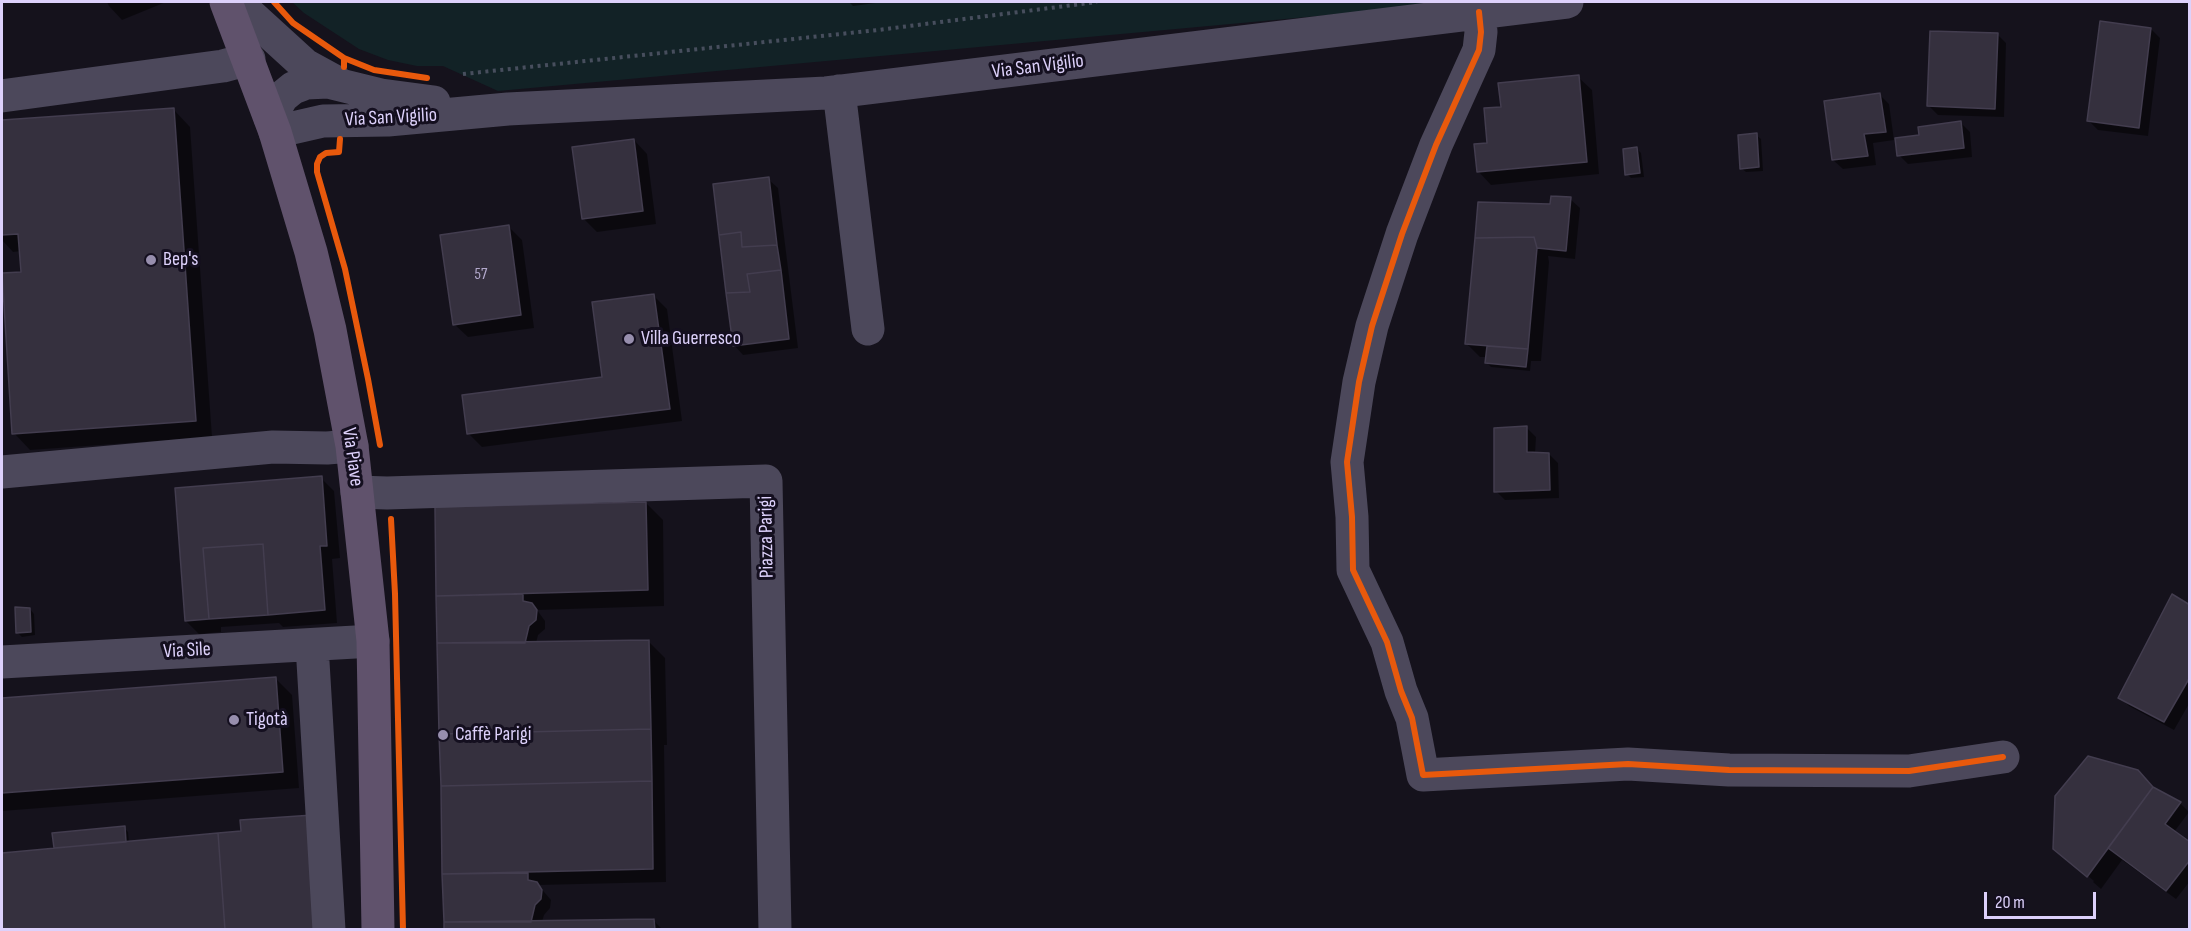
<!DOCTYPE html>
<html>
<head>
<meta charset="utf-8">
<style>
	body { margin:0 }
	#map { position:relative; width:2191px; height:931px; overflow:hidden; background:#15121c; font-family:"Sofia Sans Condensed",sans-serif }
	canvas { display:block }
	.frame { position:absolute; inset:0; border:3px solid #ddd1fb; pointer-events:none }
	.scale { position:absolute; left:1984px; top:892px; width:112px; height:27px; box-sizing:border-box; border:3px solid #ddd1fb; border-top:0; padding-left:8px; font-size:18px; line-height:21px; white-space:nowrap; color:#ddd1fb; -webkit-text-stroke:4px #140f1f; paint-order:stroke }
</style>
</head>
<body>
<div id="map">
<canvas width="2191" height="931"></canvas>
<div class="frame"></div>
<div class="scale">20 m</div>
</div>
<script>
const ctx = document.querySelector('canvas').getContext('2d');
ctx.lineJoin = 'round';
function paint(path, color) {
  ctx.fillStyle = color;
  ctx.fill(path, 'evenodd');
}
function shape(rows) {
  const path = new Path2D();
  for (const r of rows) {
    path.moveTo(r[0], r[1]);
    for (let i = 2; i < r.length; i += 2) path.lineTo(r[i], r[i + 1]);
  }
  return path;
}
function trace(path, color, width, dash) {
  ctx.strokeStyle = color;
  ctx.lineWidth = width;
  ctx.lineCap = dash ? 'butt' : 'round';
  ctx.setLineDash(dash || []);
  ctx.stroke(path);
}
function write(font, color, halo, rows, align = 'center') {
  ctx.font = font + ' "Sofia Sans Condensed",sans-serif';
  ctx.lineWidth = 6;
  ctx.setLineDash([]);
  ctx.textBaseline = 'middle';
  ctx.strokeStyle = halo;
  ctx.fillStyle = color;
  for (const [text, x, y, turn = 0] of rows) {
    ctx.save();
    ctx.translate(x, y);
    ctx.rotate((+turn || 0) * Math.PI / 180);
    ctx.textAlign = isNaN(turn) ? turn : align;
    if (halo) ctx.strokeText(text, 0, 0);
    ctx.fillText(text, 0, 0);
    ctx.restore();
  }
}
const green = shape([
	[292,2,1471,2,498,91,443,66,417,66,388,60,359,49,304,13]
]);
const shadow = shape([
	[107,2,166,2,122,20,109,6],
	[849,2,883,2,853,6],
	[2151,29,2160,38,2148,136,2098,130,2089,121],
	[1997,34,2006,43,2004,117,1938,115,1929,106],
	[1578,77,1592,90,1599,174,1491,185,1478,171,1502,108],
	[1880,95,1889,104,1894,140,1873,143,1876,165,1843,169,1833,160],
	[174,110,190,127,212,437,30,450,14,433,23,273,21,251,13,252,2,240,2,122],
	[1961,123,1970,132,1972,157,1908,164,1899,155,1920,136],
	[1756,135,1761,139,1763,171,1746,172,1741,168],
	[634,140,647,154,656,224,597,232,584,219],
	[1637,149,1641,153,1644,177,1631,178,1627,174],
	[768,179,778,188,798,348,743,355,734,345],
	[1570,199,1580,208,1575,259,1548,256,1549,262,1541,361,1531,361,1530,371,1491,367,1487,363,1487,357,1480,357,1467,344,1552,205],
	[509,227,522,240,534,328,468,337,454,324],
	[654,296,667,309,682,421,482,447,469,434,603,378],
	[1527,428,1536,437,1535,454,1549,454,1558,463,1559,498,1505,500,1496,491],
	[321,478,334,491,340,558,332,559,337,623,283,627,279,623,221,627,221,632,199,634,186,621],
	[646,503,663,520,664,606,537,610,545,621,545,629,538,635,536,643,649,642,665,658,667,745,664,745,666,882,538,885,551,900,550,908,544,915,542,922,654,921,663,930,446,930,436,508],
	[2190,606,2190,702,2174,730,2129,706,2120,697],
	[30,609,34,614,35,635,22,637,17,632],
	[276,679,292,695,299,788,2,811,2,699],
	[2155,790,2180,803,2189,812,2174,832,2190,843,2190,881,2176,899,2122,860,2101,889,2093,882,2094,881,2065,857,2065,859,2054,848],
	[124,828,128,832,129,843,334,930,2,930,2,855,57,849,55,847]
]);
const building = shape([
	[2100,21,2151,28,2139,128,2087,121,2100,21],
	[1930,31,1998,33,1995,109,1927,106,1930,31],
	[1579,75,1587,162,1477,172,1474,144,1487,143,1484,108,1501,107,1498,83,1579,75],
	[1880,93,1886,132,1864,134,1868,156,1832,160,1824,101,1880,93],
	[174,108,196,421,12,434,2,273,21,272,18,234,2,235,2,120,174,108],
	[1961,121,1964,148,1897,156,1895,138,1919,135,1918,127,1961,121],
	[1757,133,1759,167,1740,169,1738,135,1757,133],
	[634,139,643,211,582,219,572,147,634,139],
	[1637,147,1640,173,1625,175,1623,149,1637,147],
	[769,177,777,245,742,247,741,232,719,235,713,184,769,177],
	[1551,196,1571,197,1566,251,1537,248,1534,237,1475,238,1478,202,1550,204,1551,196],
	[509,225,521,315,453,325,440,235,509,225],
	[741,232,742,247,777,245,781,270,747,274,750,292,726,293,719,235,741,232],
	[1534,237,1537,248,1528,349,1465,344,1475,238,1534,237],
	[781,270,789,339,733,346,726,293,750,292,747,274,781,270],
	[654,294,670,409,467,434,462,395,602,377,592,302,654,294],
	[1487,346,1528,349,1526,367,1485,363,1487,346],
	[1527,426,1527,452,1549,453,1550,490,1494,492,1494,428,1527,426],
	[322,476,327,546,320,546,325,610,268,615,263,544,203,548,209,619,185,621,175,488,322,476],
	[646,502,648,590,436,596,435,507,646,502],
	[263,544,268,615,209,619,203,548,263,544],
	[523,594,523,601,532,603,537,610,536,620,529,626,525,643,437,643,436,596,523,594],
	[2172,594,2190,605,2190,677,2164,722,2118,698,2172,594],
	[15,607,30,608,31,632,16,633,15,607],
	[649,640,651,729,439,734,437,643,649,640],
	[276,677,283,772,2,793,2,698,276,677],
	[651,729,652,781,441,786,439,734,651,729],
	[2088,756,2138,770,2153,787,2087,877,2053,849,2055,796,2088,756],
	[652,781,653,869,442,874,441,786,652,781],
	[2153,787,2181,802,2165,824,2190,842,2190,860,2166,891,2108,848,2153,787],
	[313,815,322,930,225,930,218,833,241,831,240,820,313,815],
	[125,826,126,842,54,848,52,833,125,826],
	[218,833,225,930,2,930,2,853,218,833],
	[528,873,528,880,537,882,542,890,541,899,535,905,531,922,444,922,442,874,528,873],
	[654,919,655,930,444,930,444,922,654,919]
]);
const path = shape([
	[463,74,878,30,1097,2]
]);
const minor = shape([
	[236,2,305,65,338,83],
	[1479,12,1481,32,1479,50,1436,145,1402,234,1372,326,1359,382,1347,462,1352,517,1353,570,1387,642,1401,691,1412,718,1423,775,1628,764,1729,770,1909,771,2003,757],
	[839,91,868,329],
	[2,96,223,66,249,59],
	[270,118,282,97,293,88,306,83,328,82,381,95,434,102],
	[275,132,323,121,388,120,508,109,826,93,1567,2],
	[2,472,273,447,327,448,352,446],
	[357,492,387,493,766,481,775,930],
	[312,645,329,930],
	[2,662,373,641]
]);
const major = shape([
	[226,2,275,132,311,252,330,330,352,446,373,641,378,930]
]);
const cycleway = shape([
	[274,2,293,23,344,58,344,67],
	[1479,12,1481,32,1479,50,1436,145,1402,234,1372,326,1359,382,1347,462,1352,517,1353,570,1387,642,1401,691,1412,718,1423,775,1628,764,1729,770,1909,771,2003,757],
	[344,58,374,70,427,78],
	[340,139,339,152,326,153,320,157,317,164,317,172,345,269,368,379,380,445],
	[391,519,395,594,403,930]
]);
const markers = [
	[151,260,6,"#978ead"],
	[629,339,6,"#978ead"],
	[234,720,6,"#978ead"],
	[443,735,6,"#978ead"]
];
const numberNames = [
	["57",481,275]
];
const streetNames = [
	["Via San Vigilio",1038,67,-7],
	["Via San Vigilio",391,118,-3],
	["Via Piave",352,457,82],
	["Piazza Parigi",767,537,-91],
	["Via Sile",187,651,-3]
];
const poiNames = [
	["Bep's",163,260],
	["Villa Guerresco",641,339],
	["Tigotà",246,720],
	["Caffè Parigi",455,735]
];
paint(green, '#122226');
paint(shadow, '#0007');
paint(building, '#35303e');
trace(building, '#433d4f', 1.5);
trace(path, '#474e5d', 4, [3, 4.5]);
trace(minor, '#4c485b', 33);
trace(major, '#60526c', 33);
trace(cycleway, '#e8590c', 6);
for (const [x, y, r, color] of markers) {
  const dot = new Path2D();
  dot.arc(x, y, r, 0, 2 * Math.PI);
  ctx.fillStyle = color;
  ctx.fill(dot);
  trace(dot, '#140f1f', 2);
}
write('16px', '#b3a9cc', null, numberNames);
write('20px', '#ddd1fb', '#140f1f', streetNames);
write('20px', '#ddd1fb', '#140f1f', poiNames, 'left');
</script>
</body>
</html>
